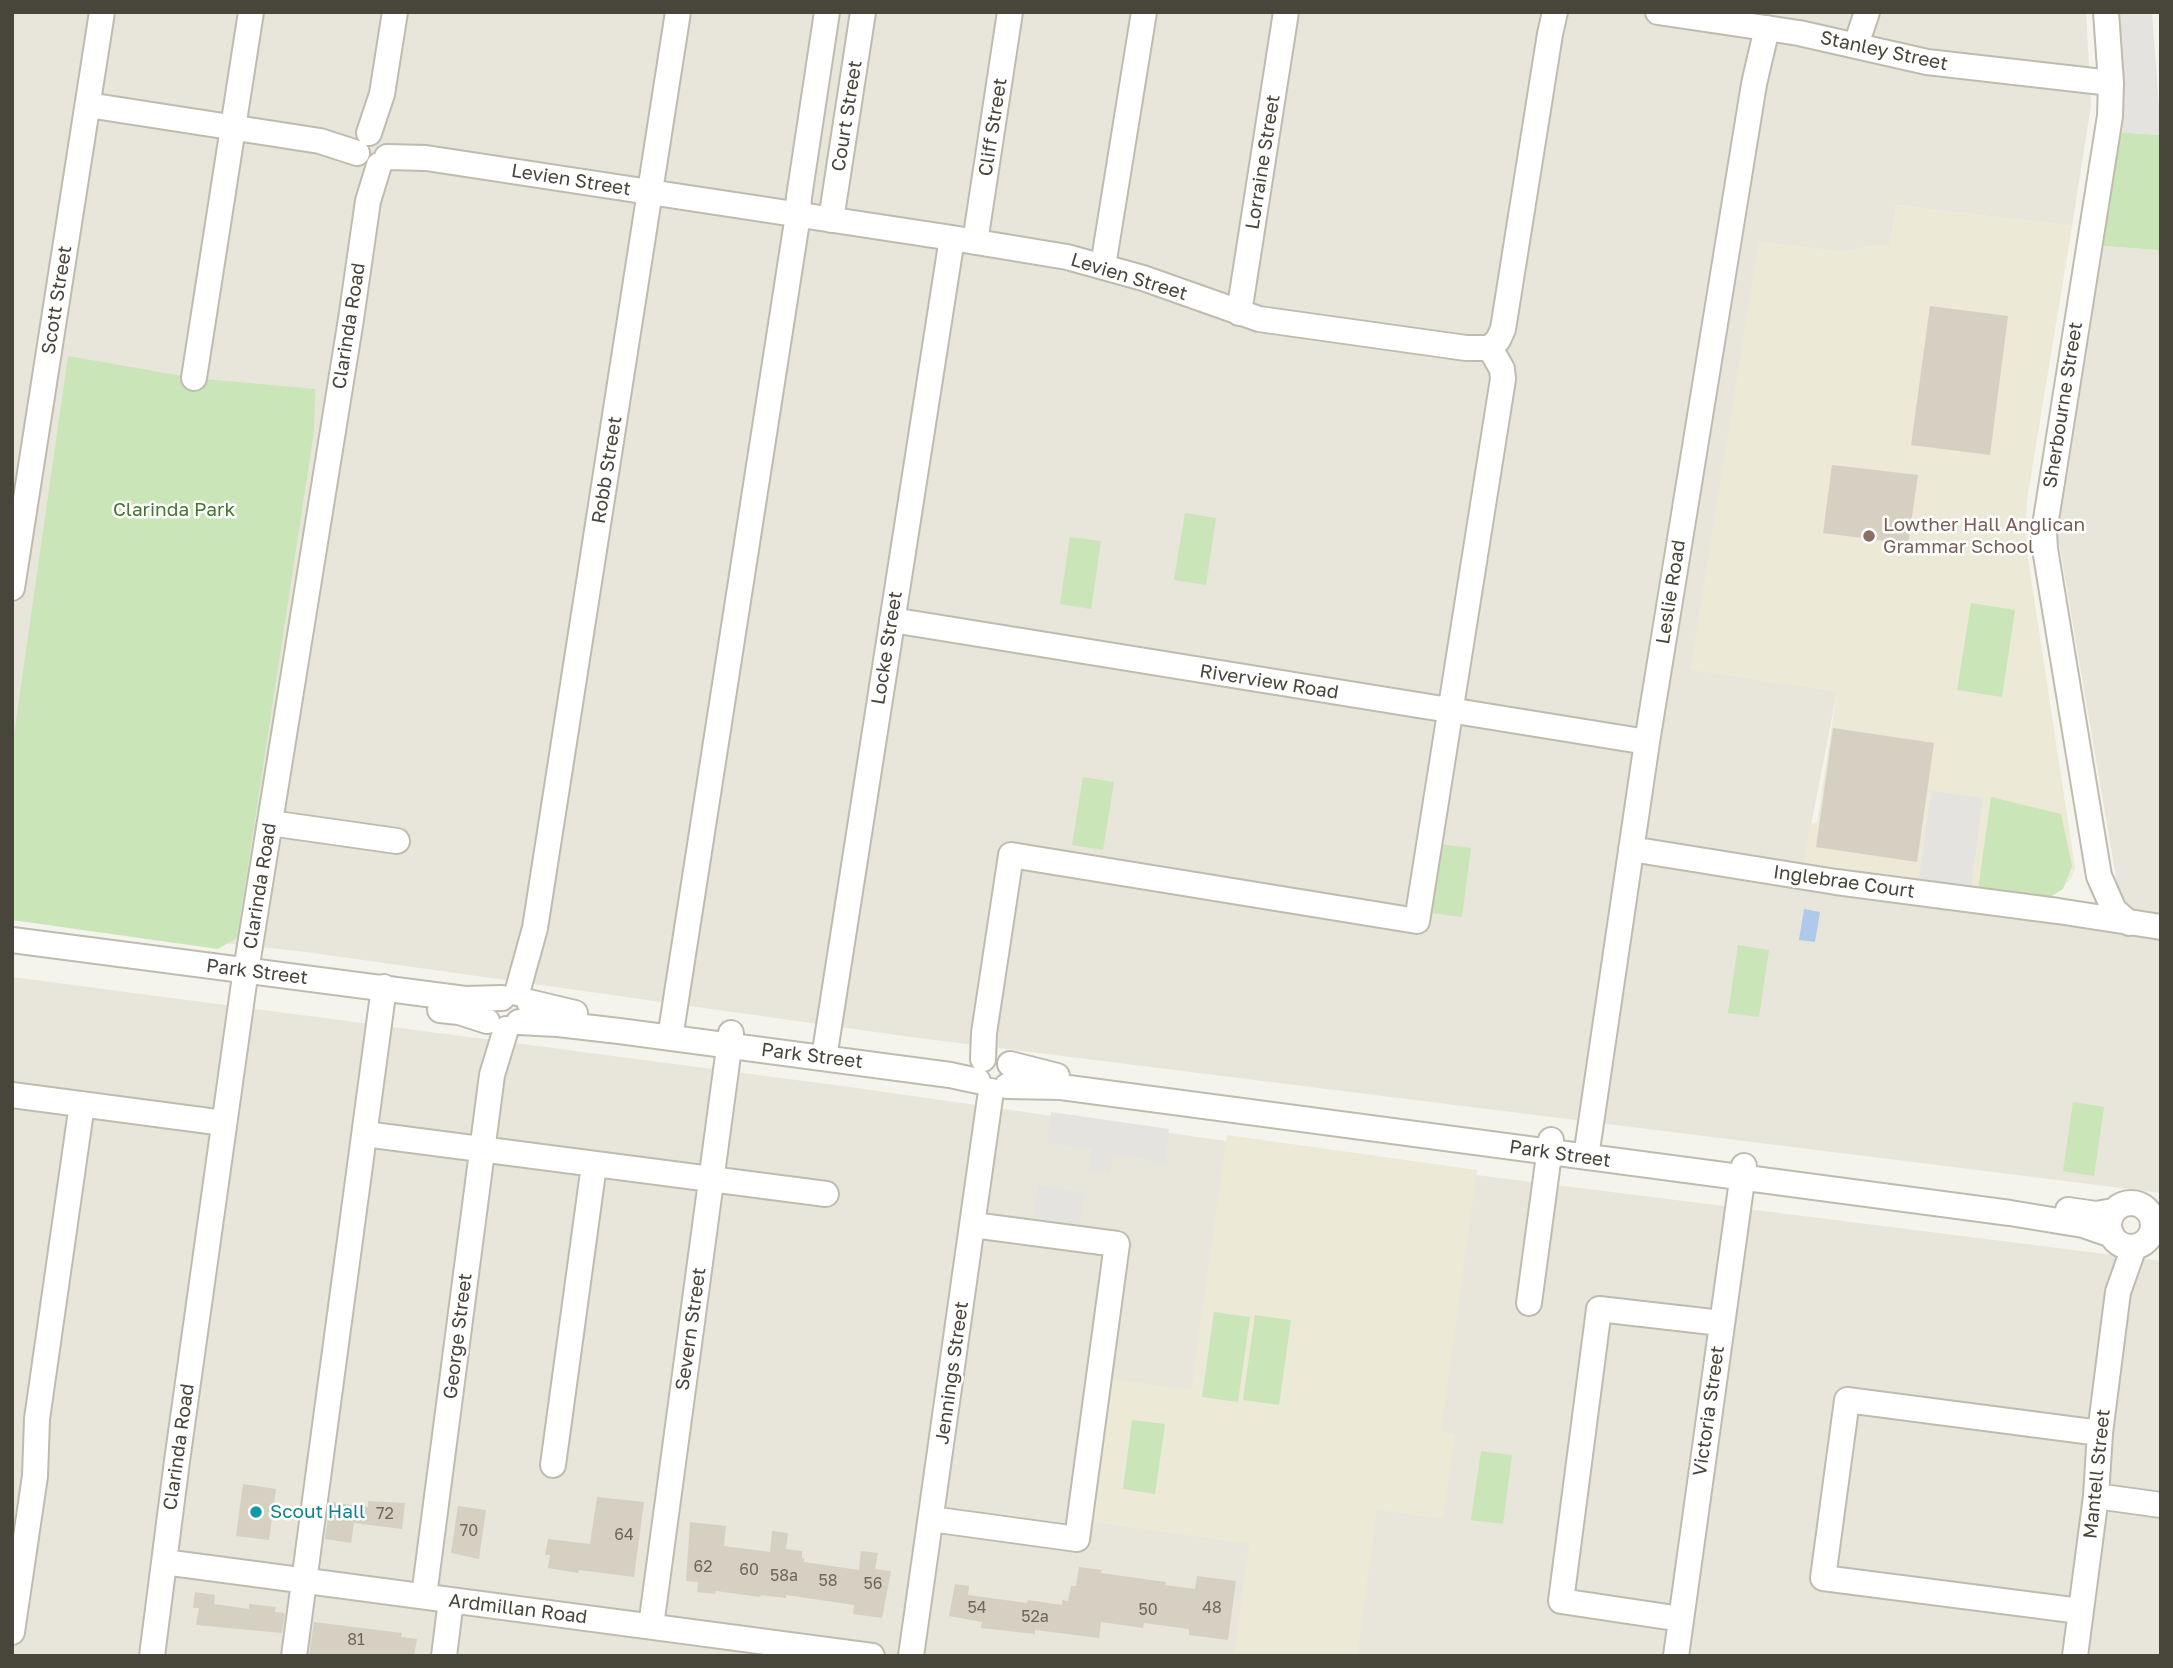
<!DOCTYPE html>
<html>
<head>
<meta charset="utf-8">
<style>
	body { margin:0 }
	#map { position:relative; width:2173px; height:1668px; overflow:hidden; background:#f4f3ec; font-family:"Golos Text",sans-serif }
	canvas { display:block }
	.frame { position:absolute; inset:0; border:14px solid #48453a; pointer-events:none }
</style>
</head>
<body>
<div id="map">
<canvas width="2173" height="1668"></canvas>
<div class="frame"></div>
</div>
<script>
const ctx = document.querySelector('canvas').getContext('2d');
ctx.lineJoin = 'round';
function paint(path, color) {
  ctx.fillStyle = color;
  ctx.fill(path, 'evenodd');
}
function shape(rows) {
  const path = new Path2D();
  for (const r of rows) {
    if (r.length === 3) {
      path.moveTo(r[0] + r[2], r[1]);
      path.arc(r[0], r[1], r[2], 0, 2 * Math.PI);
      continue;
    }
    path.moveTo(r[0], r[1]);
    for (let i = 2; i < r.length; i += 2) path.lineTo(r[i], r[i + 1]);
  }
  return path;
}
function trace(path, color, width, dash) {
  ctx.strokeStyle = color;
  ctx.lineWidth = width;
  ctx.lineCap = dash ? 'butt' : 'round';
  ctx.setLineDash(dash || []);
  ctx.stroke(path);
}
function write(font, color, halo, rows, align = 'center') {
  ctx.font = font + ' "Golos Text",sans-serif';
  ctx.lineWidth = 5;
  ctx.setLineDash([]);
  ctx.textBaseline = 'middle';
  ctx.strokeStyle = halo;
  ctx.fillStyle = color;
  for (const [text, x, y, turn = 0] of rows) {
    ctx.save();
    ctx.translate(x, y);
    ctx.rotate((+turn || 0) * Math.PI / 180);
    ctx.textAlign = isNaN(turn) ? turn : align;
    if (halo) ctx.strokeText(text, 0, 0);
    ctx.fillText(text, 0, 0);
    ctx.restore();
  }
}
const residential = shape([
	[12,12,2086,12,2091,105,2072,226,1896,205,1890,247,1870,246,1845,252,1759,242,1837,692,1803,866,2161,936,2161,1193,911,1037,306,952,12,920],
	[2091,245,2159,250,2161,267,2161,918,2143,916,2131,909,2118,889,2056,525],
	[12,977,857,1088,1365,1161,2161,1261,2161,1656,12,1656]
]);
const education = shape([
	[1896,205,2072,226,2027,500,2026,520,2027,552,2075,868,2071,878,2060,890,2042,897,1803,866,1810,824,1817,823,1837,692,1690,670,1759,241,1845,252,1870,246,1890,247],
	[1227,1135,1477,1170,1441,1431,1455,1434,1443,1519,1377,1510,1357,1656,1234,1656,1249,1544,1084,1521,1103,1378,1191,1390]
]);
const green = shape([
	[2116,132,2161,135,2161,267,2158,250,2091,245],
	[68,356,194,378,315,389,314,431,237,938,218,949,12,920,12,749],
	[1185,513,1216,518,1206,585,1174,580],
	[1070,537,1101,541,1091,609,1060,604],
	[1971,603,2015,610,2002,697,1957,690],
	[1083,777,1114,782,1103,850,1072,845],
	[1991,797,2061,814,2072,866,2063,889,2042,902,1978,890],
	[1439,844,1471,848,1462,917,1431,913],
	[1738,945,1769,950,1759,1017,1728,1013],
	[2073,1102,2104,1107,2094,1176,2063,1171],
	[1214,1312,1250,1317,1238,1402,1202,1397],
	[1255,1315,1291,1320,1279,1405,1243,1400],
	[1132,1420,1165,1424,1155,1494,1123,1489],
	[1481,1451,1512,1455,1503,1524,1471,1520]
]);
const parking = shape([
	[2115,12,2152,12,2161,135,2116,132],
	[1931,791,1983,798,1971,887,1919,880],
	[1051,1112,1169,1129,1164,1162,1113,1154,1110,1173,1089,1170,1092,1149,1047,1143],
	[1038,1186,1084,1193,1077,1233,1032,1226]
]);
const water = shape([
	[1804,909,1820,912,1815,942,1799,940]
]);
const building = shape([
	[1930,306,2008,316,1990,455,1911,445],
	[1832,465,1918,475,1908,544,1823,533],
	[1833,728,1934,743,1917,862,1816,847],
	[243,1484,276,1489,269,1540,236,1536],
	[597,1497,644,1502,634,1577,579,1570,578,1573,548,1568,550,1555,545,1555,548,1539,590,1544],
	[368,1501,405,1503,402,1529,354,1523,351,1543,325,1539,330,1502,368,1507],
	[458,1506,486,1510,479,1559,451,1553],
	[690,1522,726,1526,724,1546,770,1552,772,1531,788,1533,786,1549,802,1551,802,1558,804,1559,804,1562,859,1570,861,1551,878,1553,875,1569,891,1571,882,1618,853,1614,854,1605,786,1595,786,1598,761,1595,760,1597,716,1591,715,1594,697,1592,698,1582,686,1581],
	[1079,1567,1102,1570,1101,1573,1166,1582,1165,1585,1195,1589,1197,1576,1236,1581,1228,1640,1189,1635,1189,1629,1144,1623,1143,1628,1101,1622,1099,1638,1035,1630,1035,1634,981,1628,982,1622,949,1616,955,1584,969,1586,968,1595,1027,1603,1028,1600,1062,1605,1062,1600,1068,1601,1071,1586,1076,1586],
	[195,1592,215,1595,214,1604,249,1609,249,1604,276,1607,275,1612,285,1613,282,1633,196,1625,199,1608,193,1608],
	[314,1622,402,1633,401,1637,417,1639,414,1656,309,1656]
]);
const minor = shape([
	[1658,12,1799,33,1927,62,2111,83],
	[2106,12,2111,83,2110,116,2044,532,2045,549,2099,876,2114,910,2129,923],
	[1856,45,1867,12],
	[88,105,320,141,357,153],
	[369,133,382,94,395,12],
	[387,157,426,158,952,238,1067,257,1143,278,1259,319,1466,348,1490,348,1498,340,1503,329,1550,34,1555,12],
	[831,220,863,12],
	[975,242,1010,12],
	[1103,266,1144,12],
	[1239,313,1286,12],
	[194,378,251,12],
	[12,588,102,12],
	[892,620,1647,742],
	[270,823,397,841],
	[1631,849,1836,882,2058,911,2161,927],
	[12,940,465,999,502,998],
	[517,993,535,928,678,12],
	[529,1002,575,1013],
	[440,1010,459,1012,487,1021],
	[519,1022,558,1024,619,1031,950,1075,978,1081],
	[670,1038,798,215,799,197,827,12],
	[824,1058,952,238],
	[983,1059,984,1033,1011,855,1417,921,1503,379,1502,369,1490,348],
	[1010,1064,1057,1076],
	[1007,1086,1061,1087,2010,1213,2083,1225,2112,1235],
	[12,1095,224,1123],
	[365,1134,826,1194],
	[1586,1157,1647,742,1754,84,1767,28],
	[2131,1225,22],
	[2068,1210,2096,1214,2113,1211],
	[1529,1303,1551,1140],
	[553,1465,594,1165],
	[2096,1496,2161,1505],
	[931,1519,1077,1539,1117,1244,973,1225],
	[164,1562,872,1656],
	[424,1596,492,1075,506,1029],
	[2080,1611,1823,1578,1847,1400,2100,1433],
	[1681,1619,1561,1601,1599,1309,1721,1323],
	[651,1626,731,1033],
	[12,1632,35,1476,37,1419,82,1104],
	[152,1656,177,1461,244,983,351,319,368,201,379,165],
	[294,1656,384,987],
	[444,1656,451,1600],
	[911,1656,991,1091],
	[1676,1656,1744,1166],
	[2075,1656,2096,1496,2100,1433,2118,1292,2134,1247]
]);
const markers = [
	[1869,536,7,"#8d6e63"],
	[256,1512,7,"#0f9aa8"]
];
const numberNames = [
	["72",385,1514],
	["70",469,1531],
	["64",624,1535],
	["62",703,1567],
	["60",749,1570],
	["58a",784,1576],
	["58",828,1581],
	["56",873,1584],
	["54",977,1608],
	["48",1212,1608],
	["50",1148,1610],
	["52a",1035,1617],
	["81",356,1640]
];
const streetNames = [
	["Stanley Street",1884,51,12],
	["Court Street",847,116,-81],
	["Cliff Street",993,127,-81],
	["Lorraine Street",1263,162,-81],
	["Levien Street",571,180,9],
	["Levien Street",1129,277,17],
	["Scott Street",57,300,-81],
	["Clarinda Road",349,326,-81],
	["Sherbourne Street",2063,405,-81],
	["Robb Street",607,470,-81],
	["Leslie Road",1671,592,-81],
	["Locke Street",887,648,-81],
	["Riverview Road",1269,682,9],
	["Inglebrae Court",1844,882,8],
	["Clarinda Road",260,886,-81],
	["Park Street",257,972,7],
	["Park Street",812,1056,7],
	["Park Street",1560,1154,8],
	["Severn Street",691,1329,-82],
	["George Street",458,1336,-83],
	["Jennings Street",952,1373,-82],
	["Victoria Street",1709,1411,-82],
	["Clarinda Road",179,1447,-82],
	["Mantell Street",2097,1474,-84],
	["Ardmillan Road",518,1609,7]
];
const parkNames = [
	["Clarinda Park",174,510]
];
const educationNames = [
	["Lowther Hall Anglican",1883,525],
	["Grammar School",1883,547]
];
const cultureNames = [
	["Scout Hall",270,1512]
];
paint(residential, '#e8e5da');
paint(education, '#ece9d7');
paint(green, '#cae5b8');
paint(parking, '#e4e3df');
paint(water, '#aec9eb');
paint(building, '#d5d0c2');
trace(minor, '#bfbcaf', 28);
trace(minor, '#fff', 24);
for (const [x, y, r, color] of markers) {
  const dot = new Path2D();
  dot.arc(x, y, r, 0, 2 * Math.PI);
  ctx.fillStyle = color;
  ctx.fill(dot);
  trace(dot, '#fff', 2.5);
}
write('16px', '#6b685c', null, numberNames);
write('19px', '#48453a', '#fff', streetNames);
write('19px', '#417631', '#fff', parkNames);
write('19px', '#785e54', '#fff', educationNames, 'left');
write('19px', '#0d838f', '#fff', cultureNames, 'left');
</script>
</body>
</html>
